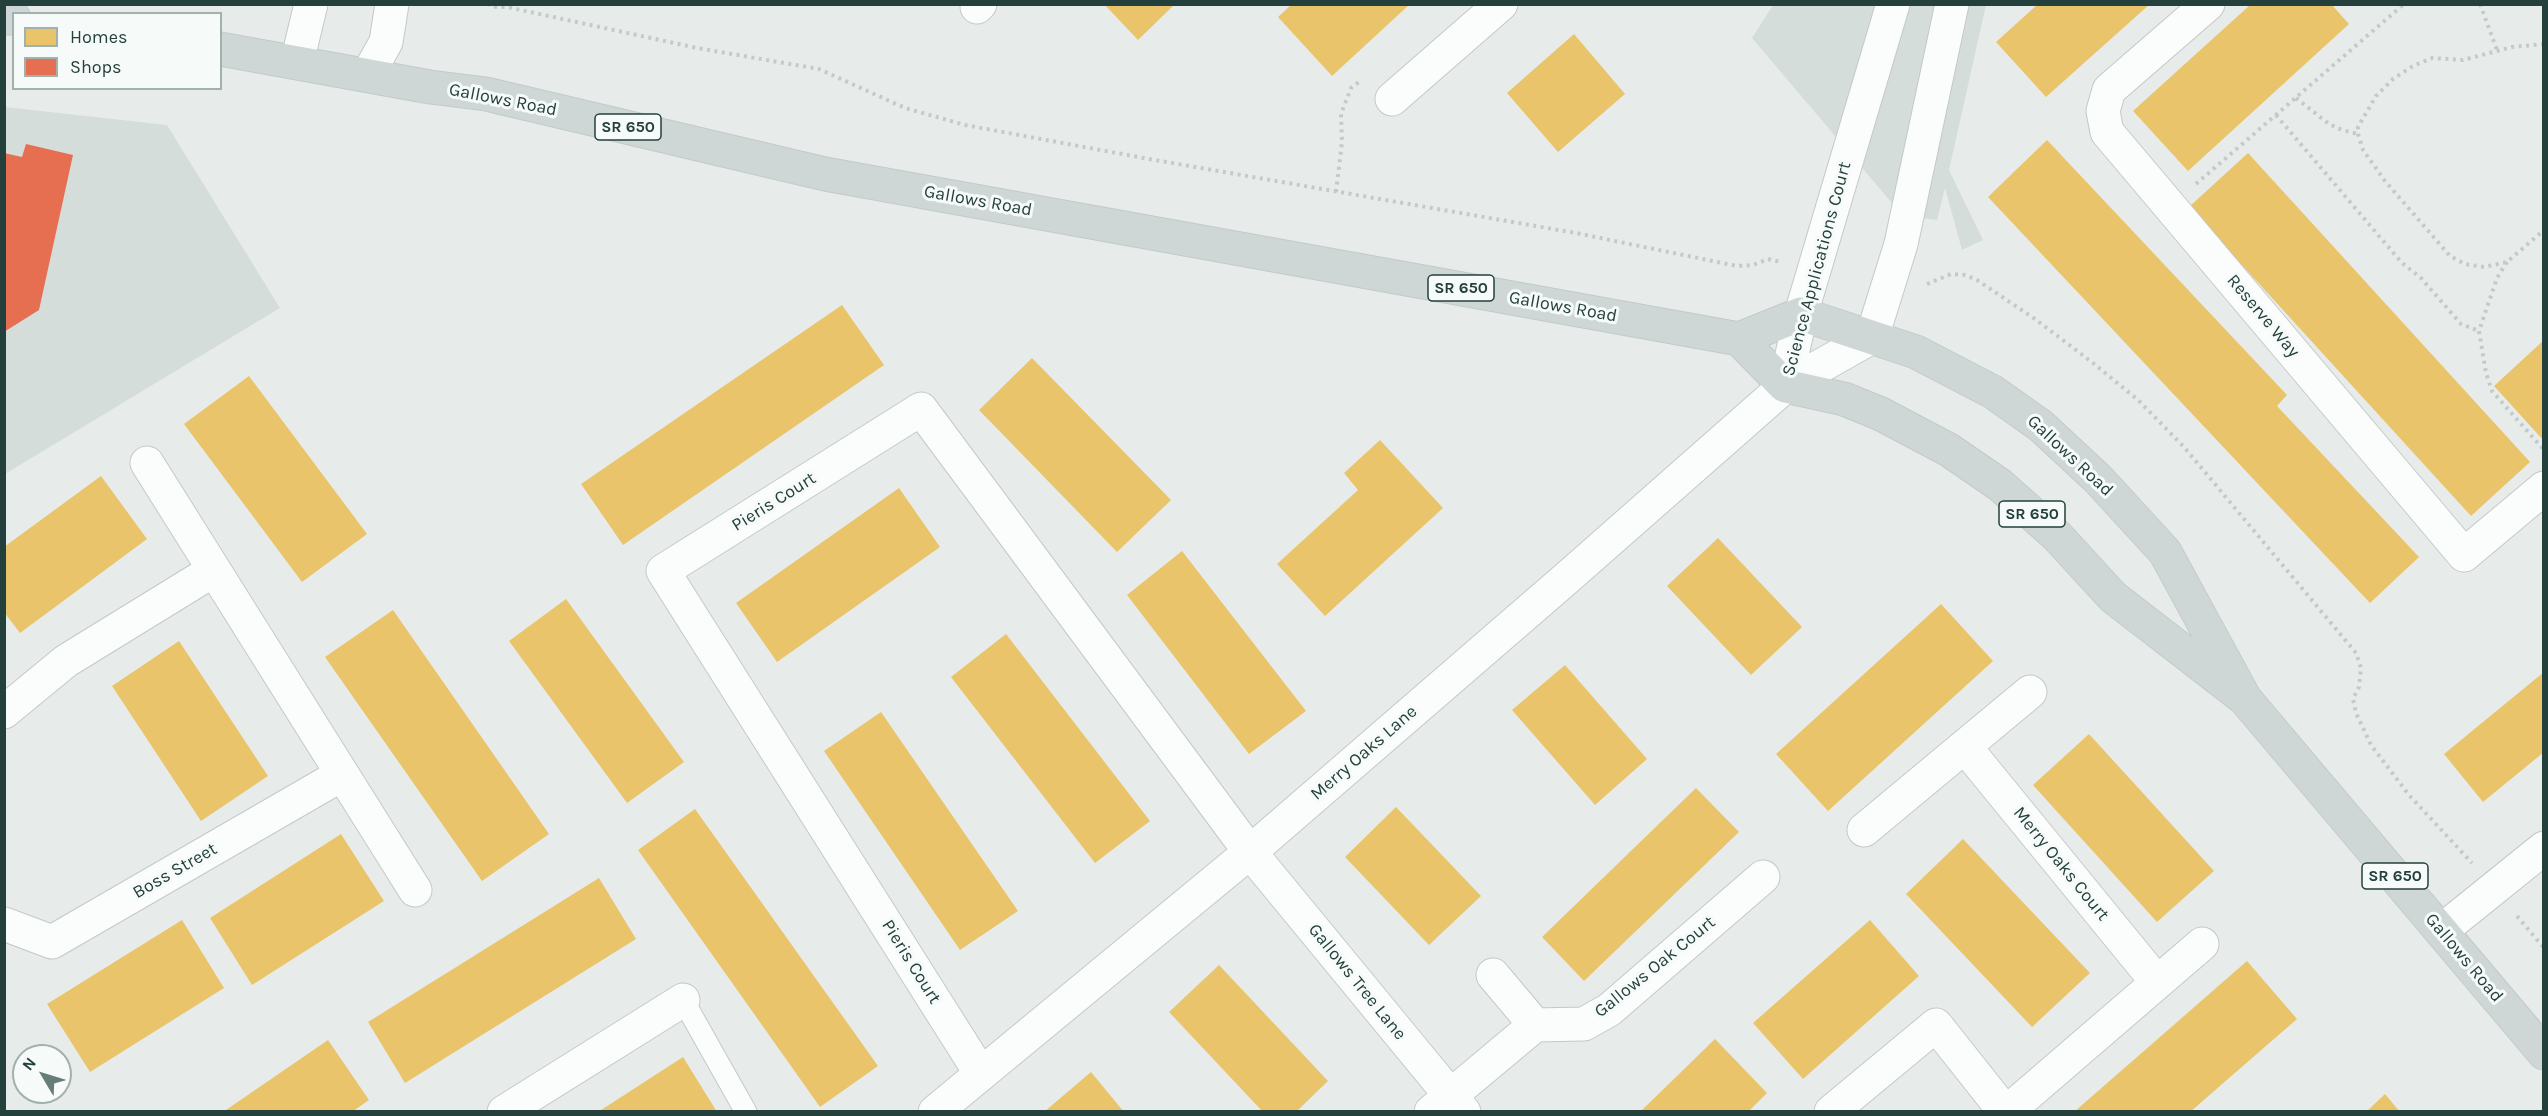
<!DOCTYPE html>
<html>
<head>
<meta charset="utf-8">
<style>
	body { margin:0 }
	#map { position:relative; width:2548px; height:1116px; overflow:hidden; background:#e7ecea; font-family:Karla,sans-serif }
	canvas { display:block }
	.frame { position:absolute; inset:0; border:6px solid #24403d; pointer-events:none }
	.legend { position:absolute; left:12px; top:12px; width:210px; height:78px; box-sizing:border-box; background:#f6faf9; border:2px solid #a2b0ae; margin:0; padding:8px 10px; list-style:none; font-size:18px; color:#24403d }
	.legend li { display:flex; align-items:center; gap:12px; height:30px }
	.legend b { width:30px; border:2px solid #a2b0ae }
	.north { position:absolute; left:12px; top:1044px; width:60px; height:60px; box-sizing:border-box; background:#f6faf9; border:2px solid #a2b0ae; border-radius:50%; rotate:308deg; font-size:16px; font-weight:700; line-height:24px; text-align:center; color:#24403d }
	.north::after { content:''; display:block; margin:auto; width:21px; height:27px; background:#687c7a; clip-path:polygon(50% 0,100% 100%,50% 72%,0 100%) }
</style>
</head>
<body>
<div id="map">
<canvas width="2548" height="1116"></canvas>
<div class="frame"></div>
<ul class="legend">
<li><b style="height:16px;background:#e9c46a"></b>Homes</li>
<li><b style="height:16px;background:#e76f51"></b>Shops</li>
</ul>
<div class="north">N</div>
</div>
<script>
const ctx = document.querySelector('canvas').getContext('2d');
ctx.lineJoin = 'round';
function paint(path, color) {
  ctx.fillStyle = color;
  ctx.fill(path, 'evenodd');
}
function shape(rows) {
  const path = new Path2D();
  for (const r of rows) {
    path.moveTo(r[0], r[1]);
    for (let i = 2; i < r.length; i += 2) path.lineTo(r[i], r[i + 1]);
  }
  return path;
}
function trace(path, color, width, dash) {
  ctx.strokeStyle = color;
  ctx.lineWidth = width;
  ctx.lineCap = dash ? 'butt' : 'round';
  ctx.setLineDash(dash || []);
  ctx.stroke(path);
}
function write(font, color, halo, rows, align = 'center') {
  ctx.font = font + ' Karla,sans-serif';
  ctx.lineWidth = 6;
  ctx.setLineDash([]);
  ctx.textBaseline = 'middle';
  ctx.strokeStyle = halo;
  ctx.fillStyle = color;
  for (const [text, x, y, turn = 0] of rows) {
    ctx.save();
    ctx.translate(x, y);
    ctx.rotate((+turn || 0) * Math.PI / 180);
    ctx.textAlign = isNaN(turn) ? turn : align;
    if (halo) ctx.strokeText(text, 0, 0);
    ctx.fillText(text, 0, 0);
    ctx.restore();
  }
}
const built = shape([
	[1773,5,1986,5,1949,170,1983,240,1962,250,1945,188,1937,220,1903,216,1752,38],
	[5,107,167,125,280,308,5,474]
]);
const homes = shape([
	[1104,4,1175,4,1138,40],
	[1292,4,1410,4,1332,76,1278,17],
	[2038,4,2150,4,2046,97,1996,42],
	[2250,5,2332,5,2349,24,2188,171,2133,111],
	[1574,34,1625,94,1558,152,1507,93],
	[2047,140,2287,395,2277,406,2419,557,2370,603,1988,197],
	[2248,153,2530,462,2471,516,2189,207],
	[842,305,884,365,623,545,581,484],
	[2544,340,2544,441,2494,386],
	[1032,358,1171,500,1117,552,979,410],
	[249,376,367,534,302,582,184,424],
	[1380,440,1443,508,1325,616,1277,564,1358,490,1344,473],
	[101,476,147,539,20,633,4,612,4,547],
	[899,488,940,547,777,662,736,603],
	[1718,538,1802,627,1751,675,1667,586],
	[1182,551,1306,711,1249,754,1127,595],
	[566,599,684,762,627,803,509,641],
	[1941,604,1993,661,1828,811,1776,754],
	[393,610,549,834,482,881,325,657],
	[1006,634,1150,821,1095,863,951,677],
	[179,641,268,776,201,821,112,686],
	[1565,665,1647,759,1595,805,1512,710],
	[2544,672,2544,752,2483,802,2444,754],
	[881,712,1018,911,960,950,824,751],
	[2089,734,2214,871,2157,922,2033,785],
	[1696,788,1739,832,1584,981,1542,937],
	[1396,807,1481,896,1429,945,1345,857],
	[695,809,878,1066,820,1107,638,850],
	[341,834,384,901,252,985,210,918],
	[1963,839,2090,973,2032,1027,1906,894],
	[599,878,636,939,405,1083,368,1022],
	[182,920,224,988,90,1072,47,1004],
	[1870,920,1919,976,1803,1079,1753,1023],
	[2247,961,2297,1019,2190,1112,2074,1112],
	[1219,965,1328,1081,1296,1112,1263,1112,1169,1012],
	[1715,1039,1767,1093,1748,1112,1640,1112],
	[328,1040,369,1100,352,1112,223,1112],
	[683,1057,717,1112,598,1112],
	[1091,1072,1124,1112,1044,1112],
	[2385,1094,2400,1112,2366,1112]
]);
const shops = shape([
	[26,144,73,155,39,310,4,332,4,153,22,157]
]);
const path = shape([
	[487,4,496,7,507,7,697,48,819,69,905,108,965,125,1149,159,1576,233,1737,266,1753,265,1768,259,1781,262],
	[2480,4,2497,50],
	[2544,44,2512,47,2463,60,2432,58,2413,66,2393,79,2376,96,2358,127,2358,134,2363,150,2385,181,2450,256,2465,264,2484,267,2507,262,2544,230],
	[2296,98,2329,124,2342,130,2358,134],
	[2276,115,2402,263,2421,278,2461,324,2479,331],
	[2196,184,2404,4],
	[1336,192,1342,142,1341,114,1351,88,1359,82],
	[2507,262,2497,278,2479,331,2486,373,2492,391,2544,450],
	[1927,284,1951,274,1965,275,1977,280,2035,319,2093,363,2138,400,2184,447,2356,653,2361,668,2359,687,2353,699,2356,713,2371,745,2409,795,2472,863],
	[2517,916,2544,948]
]);
const service = shape([
	[683,1000,746,1112]
]);
const minor = shape([
	[2208,4,2109,90,2103,111,2107,132,2464,555,2544,488],
	[977,7,980,4],
	[1392,99,1501,4],
	[1785,386,1801,314,1893,4],
	[147,463,415,890],
	[4,712,66,661,214,570],
	[1965,747,2157,982],
	[1864,830,2030,692],
	[4,924,52,942,341,775],
	[2441,931,2544,848],
	[1493,975,1535,1025],
	[981,1074,663,571,921,409,1250,852,1464,1112],
	[504,1112,683,1000],
	[935,1112,1250,852,1568,577,1785,386,1872,337,1901,244,1952,4],
	[1431,1112,1535,1025,1584,1024,1609,1010,1763,877],
	[1831,1112,1936,1025,2005,1112],
	[2007,1112,2202,944]
]);
const tertiary = shape([
	[297,62,311,4],
	[368,74,386,42,392,4]
]);
const primary = shape([
	[4,18,14,18],
	[220,49,430,87,486,94,825,174,1739,339,1801,314,1916,352,1993,392,2041,426,2098,479,2165,552,2245,699],
	[1739,339,1785,386,1844,399,1881,414,1949,450,2000,485,2057,536,2113,597,2245,699,2544,1053]
]);
const shields = [
	[628,127,66],
	[1461,288,66],
	[2032,514,66],
	[2395,876,66]
];
const shieldNames = [
	["SR 650",628,127],
	["SR 650",1461,288],
	["SR 650",2032,514],
	["SR 650",2395,876]
];
const streetNames = [
	["Gallows Road",503,100,11],
	["Gallows Road",978,201,10],
	["Science Applications Court",1817,269,-75],
	["Gallows Road",1563,307,10],
	["Reserve Way",2263,316,50],
	["Gallows Road",2070,456,43],
	["Pieris Court",774,502,-32],
	["Merry Oaks Lane",1364,753,-41],
	["Merry Oaks Court",2061,864,51],
	["Boss Street",175,871,-30],
	["Gallows Road",2464,958,50],
	["Pieris Court",911,962,58],
	["Gallows Oak Court",1655,967,-39],
	["Gallows Tree Lane",1357,982,51]
];
paint(built, '#d5dddb');
paint(homes, '#e9c46a');
paint(shops, '#e76f51');
trace(service, '#c4c9c7', 23);
trace(minor, '#c4c9c7', 35);
trace(tertiary, '#c4c9c7', 35);
trace(primary, '#c2caca', 35);
trace(path, '#c3cbca', 4, [3, 4.5]);
trace(service, '#fbfcfc', 21);
trace(minor, '#fbfcfc', 33);
trace(tertiary, '#fbfcfc', 33);
trace(primary, '#ced7d6', 33);
for (const [x, y, w] of shields) {
  const box = new Path2D();
  box.roundRect(x - w / 2, y - 13, w, 26, 4.5);
  ctx.fillStyle = '#f6faf9';
  ctx.fill(box);
  trace(box, '#24403d', 1.5);
}
write('bold 16px', '#24403d', null, shieldNames);
write('18px', '#24403d', '#f6faf9', streetNames);
</script>
</body>
</html>
